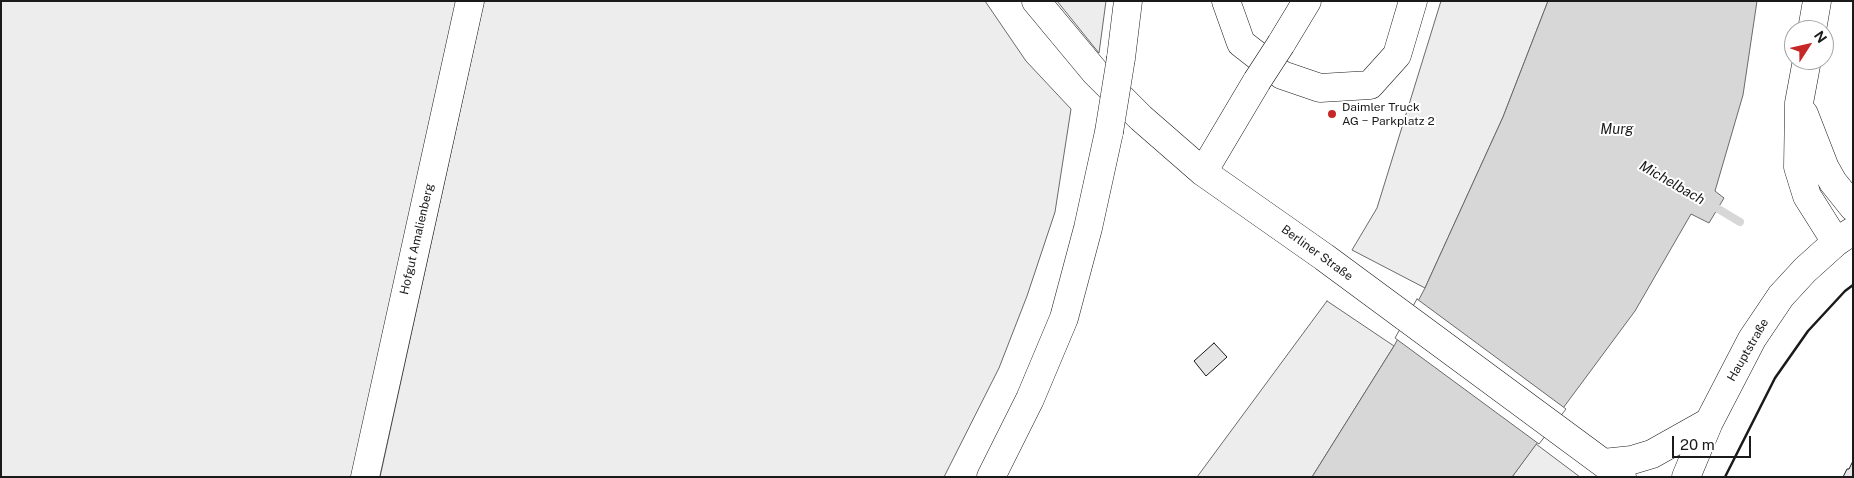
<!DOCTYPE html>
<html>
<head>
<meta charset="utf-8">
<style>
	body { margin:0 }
	#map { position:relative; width:1854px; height:478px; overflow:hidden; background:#fff; font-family:"Public Sans",sans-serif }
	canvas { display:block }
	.frame { position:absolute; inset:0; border:2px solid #1a1a1a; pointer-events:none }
	.north { position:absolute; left:1784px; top:20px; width:50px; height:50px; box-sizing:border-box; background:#fff; border:1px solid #a3a3a3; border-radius:50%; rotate:55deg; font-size:14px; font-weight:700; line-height:20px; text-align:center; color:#1a1a1a }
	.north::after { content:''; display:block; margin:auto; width:18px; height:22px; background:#c62828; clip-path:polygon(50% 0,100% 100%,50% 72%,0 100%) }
	.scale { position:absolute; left:1672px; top:436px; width:79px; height:22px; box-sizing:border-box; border:2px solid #1a1a1a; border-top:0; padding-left:6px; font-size:15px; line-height:18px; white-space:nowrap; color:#1a1a1a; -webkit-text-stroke:4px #fff; paint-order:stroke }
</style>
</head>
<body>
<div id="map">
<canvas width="1854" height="478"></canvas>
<div class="frame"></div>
<div class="north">N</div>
<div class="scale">20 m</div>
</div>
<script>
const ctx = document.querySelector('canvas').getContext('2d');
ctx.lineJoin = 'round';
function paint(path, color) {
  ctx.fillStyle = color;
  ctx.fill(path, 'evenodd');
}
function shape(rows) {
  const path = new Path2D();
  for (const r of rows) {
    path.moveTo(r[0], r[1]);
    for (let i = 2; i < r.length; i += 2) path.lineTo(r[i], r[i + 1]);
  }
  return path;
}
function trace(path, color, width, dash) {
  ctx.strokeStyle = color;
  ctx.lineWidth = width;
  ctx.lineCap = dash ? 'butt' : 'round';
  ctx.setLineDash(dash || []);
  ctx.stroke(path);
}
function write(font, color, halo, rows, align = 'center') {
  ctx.font = font + ' "Public Sans",sans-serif';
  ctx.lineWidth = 4;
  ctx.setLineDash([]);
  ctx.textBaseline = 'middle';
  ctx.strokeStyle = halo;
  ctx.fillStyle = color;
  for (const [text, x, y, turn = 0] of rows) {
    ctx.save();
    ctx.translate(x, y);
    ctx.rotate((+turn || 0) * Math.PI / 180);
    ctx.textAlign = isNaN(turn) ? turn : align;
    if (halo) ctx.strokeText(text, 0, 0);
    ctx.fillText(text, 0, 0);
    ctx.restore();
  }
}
const green = shape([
	[1,1,457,1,404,265,351,477,1,477,1,1],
	[484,1,985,1,1026,61,1071,109,1055,212,1027,296,999,368,944,477,380,477,484,1],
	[1057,1,1106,1,1099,53,1057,1],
	[1441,1,1548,1,1503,117,1425,288,1352,250,1377,208,1441,1],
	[1327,301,1394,346,1312,477,1197,477,1327,301],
	[1536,444,1580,477,1512,477,1536,444]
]);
const water = shape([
	[1548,1,1757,1,1743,95,1715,191,1724,198,1709,223,1691,214,1635,311,1512,477,1312,477,1394,346,1425,288,1503,117,1548,1]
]);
const pier = shape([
	[1417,299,1566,409,1539,444,1395,338,1417,299]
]);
const stream = shape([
	[1710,204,1740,222]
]);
const building = shape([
	[1214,343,1227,357,1206,376,1194,361,1214,343],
	[1853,461,1853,477,1843,477,1847,469,1849,469,1853,461]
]);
const minor = shape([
	[1226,1,1241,43,1282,75,1320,88,1370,85,1397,55,1413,1],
	[1812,30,1817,1],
	[1807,60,1799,103,1798,167,1807,196,1836,242],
	[1804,114,1825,168,1833,182,1853,207],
	[365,477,470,1]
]);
const major = shape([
	[1036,1,1095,72,1141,118,1203,172,1324,257,1622,477],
	[1281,44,1307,1],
	[1121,58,1128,1],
	[1203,172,1257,81],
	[1603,463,1632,460,1652,454,1709,422],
	[991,477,1030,399,1064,318,1088,228,1109,132],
	[1686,477,1709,422,1752,339,1781,296,1805,270,1836,242,1853,231]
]);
const majorBridge = shape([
	[1257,81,1281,44],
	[1109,132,1121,58]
]);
const wall = shape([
	[1725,477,1775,378,1808,331,1845,291,1853,285]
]);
const markers = [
	[1332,114,5,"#c62828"]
];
const poiNames = [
	["Daimler Truck",1342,107],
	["AG − Parkplatz 2",1342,121]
];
const streetNames = [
	["Hofgut Amalienberg",417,239,-77],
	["Berliner Straße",1317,253,36],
	["Hauptstraße",1748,350,-60]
];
const waterNames = [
	["Murg",1617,130],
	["Michelbach",1672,183,30]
];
paint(green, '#ededed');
trace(green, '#6a6a6a', 1);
paint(water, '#d7d7d7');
trace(water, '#6a6a6a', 1);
paint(pier, '#fff');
trace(pier, '#6a6a6a', 1);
trace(stream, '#d7d7d7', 8);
paint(building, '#e6e6e6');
trace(building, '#1a1a1a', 1);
trace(minor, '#1a1a1a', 29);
trace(major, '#1a1a1a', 29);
trace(minor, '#fff', 28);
trace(major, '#fff', 28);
trace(majorBridge, '#1a1a1a', 29, []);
trace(majorBridge, '#fff', 28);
trace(wall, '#1a1a1a', 2.5);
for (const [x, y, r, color] of markers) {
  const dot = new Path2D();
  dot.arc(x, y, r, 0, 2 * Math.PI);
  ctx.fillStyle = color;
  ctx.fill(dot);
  trace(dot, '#fff', 2);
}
write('12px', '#1a1a1a', '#fff', poiNames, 'left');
write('12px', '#1a1a1a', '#fff', streetNames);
write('italic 14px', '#1a1a1a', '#fff', waterNames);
</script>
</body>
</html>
